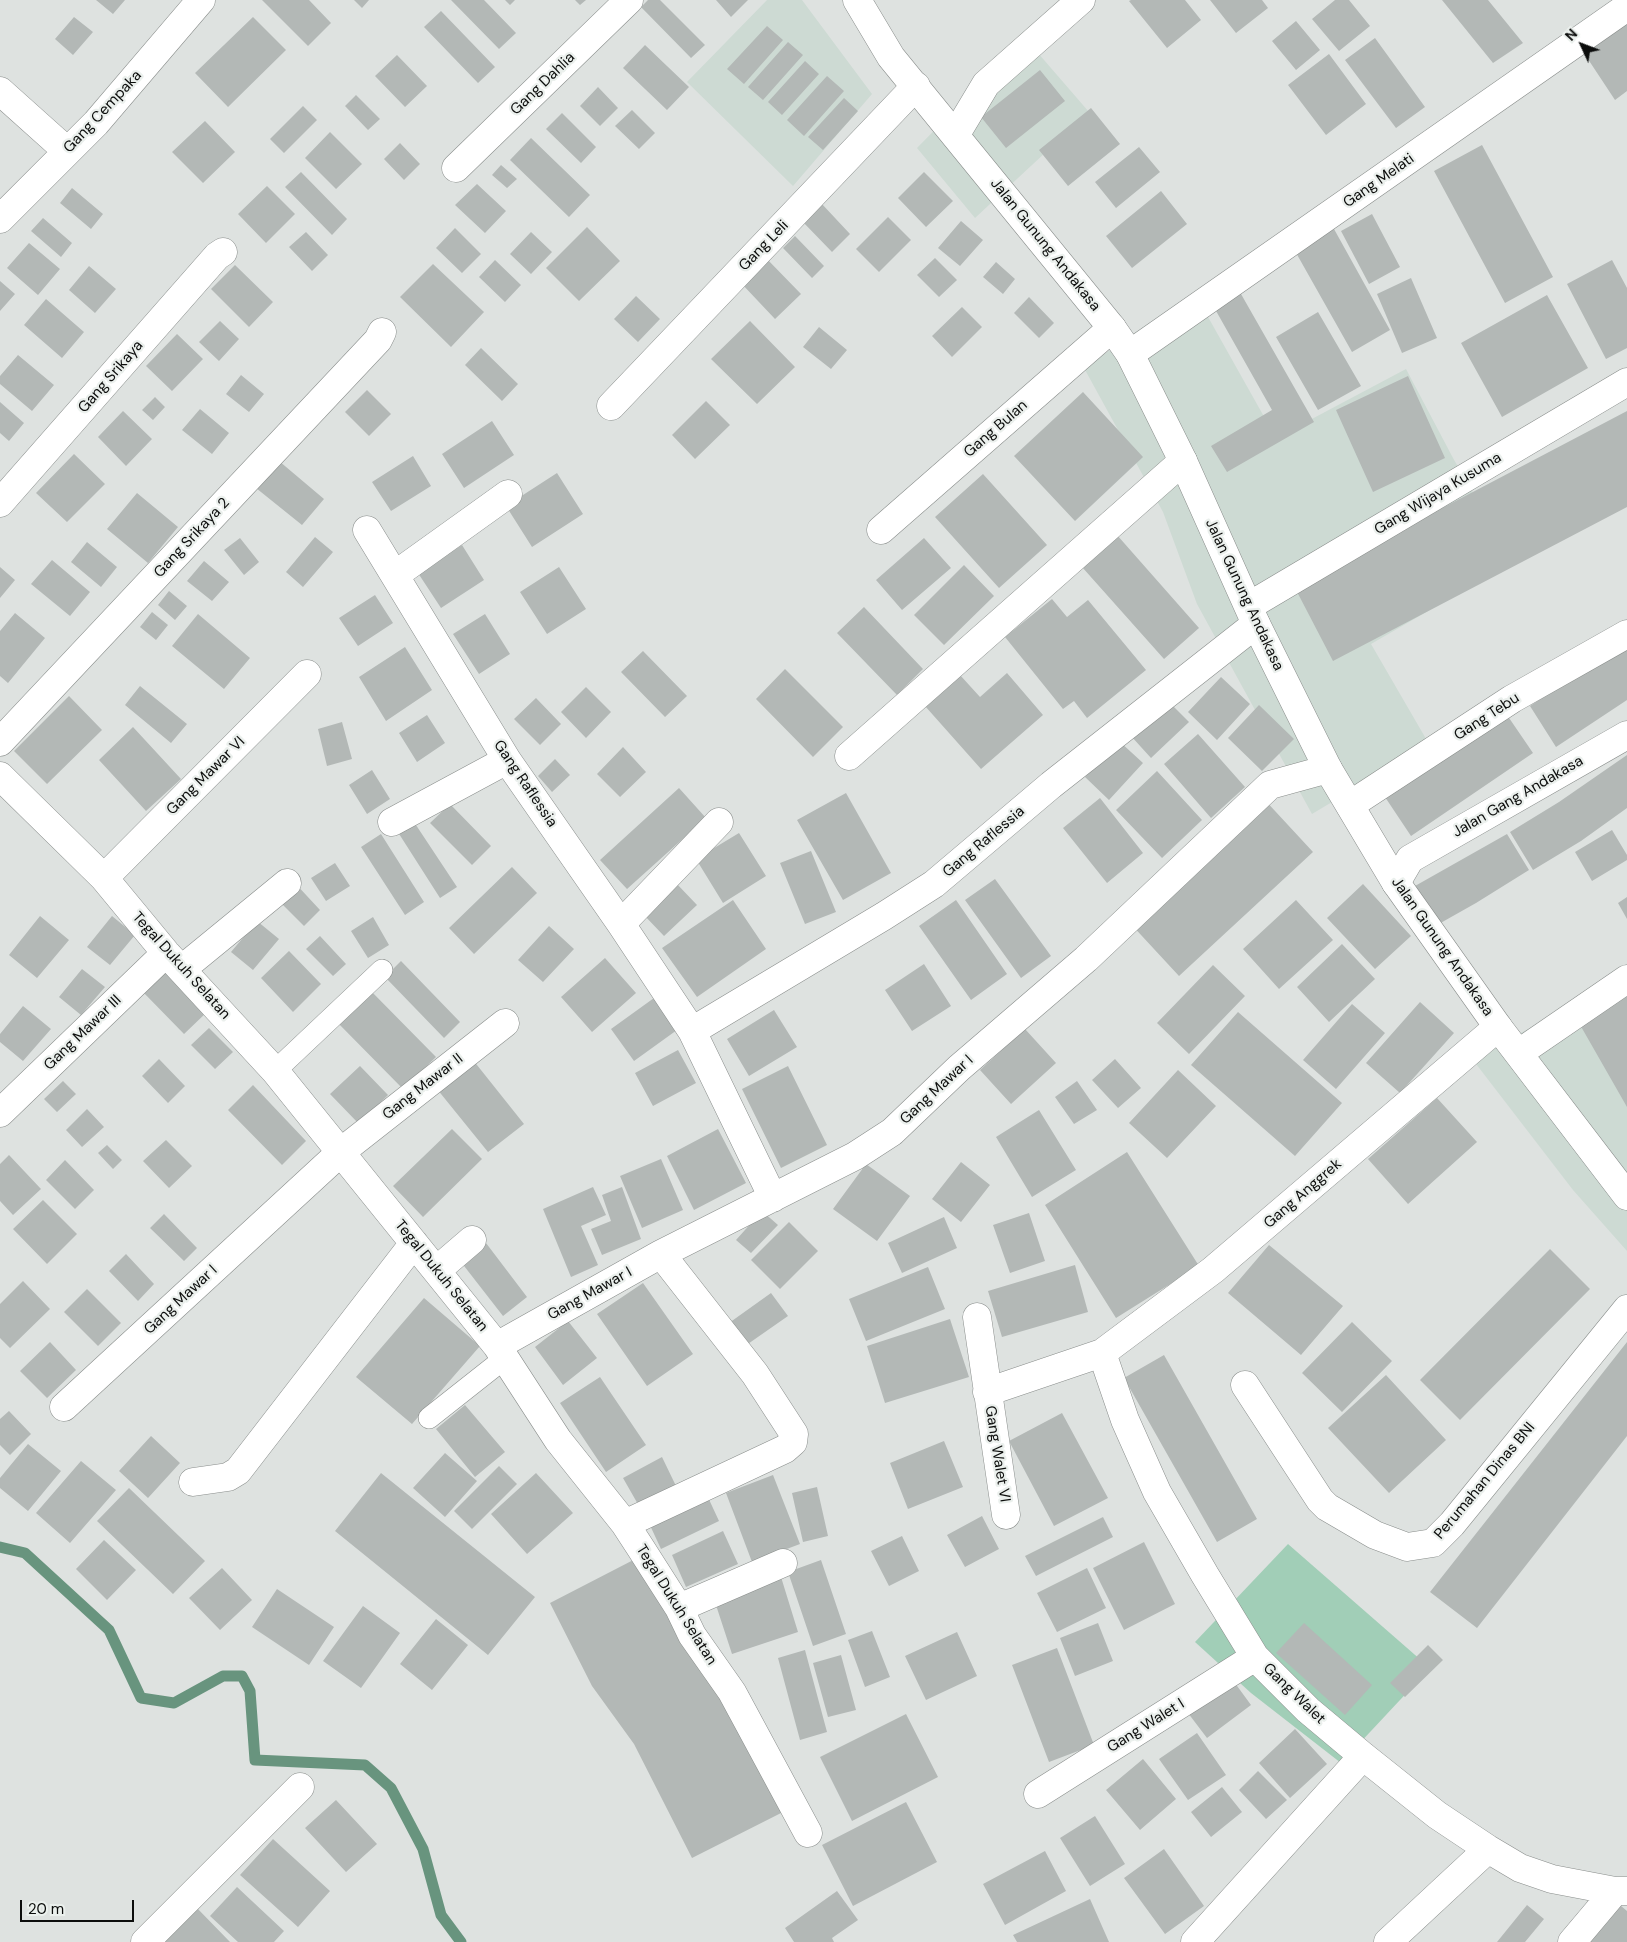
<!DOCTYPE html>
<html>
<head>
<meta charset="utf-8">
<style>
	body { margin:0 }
	#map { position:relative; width:1627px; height:1942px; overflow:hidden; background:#dee2e0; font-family:"DM Sans",sans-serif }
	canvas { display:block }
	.north { position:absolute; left:1557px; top:20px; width:50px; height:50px; -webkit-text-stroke:4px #ebf0ed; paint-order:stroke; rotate:313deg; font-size:14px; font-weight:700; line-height:20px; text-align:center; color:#0c0d0c }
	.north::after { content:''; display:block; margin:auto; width:18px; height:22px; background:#0c0d0c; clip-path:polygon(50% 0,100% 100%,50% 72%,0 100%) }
	.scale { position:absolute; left:20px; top:1900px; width:114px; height:22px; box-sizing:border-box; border:2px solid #0c0d0c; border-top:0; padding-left:6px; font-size:15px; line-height:18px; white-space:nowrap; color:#0c0d0c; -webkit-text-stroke:4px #ebf0ed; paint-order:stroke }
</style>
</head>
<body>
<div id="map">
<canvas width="1627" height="1942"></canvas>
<div class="north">N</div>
<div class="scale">20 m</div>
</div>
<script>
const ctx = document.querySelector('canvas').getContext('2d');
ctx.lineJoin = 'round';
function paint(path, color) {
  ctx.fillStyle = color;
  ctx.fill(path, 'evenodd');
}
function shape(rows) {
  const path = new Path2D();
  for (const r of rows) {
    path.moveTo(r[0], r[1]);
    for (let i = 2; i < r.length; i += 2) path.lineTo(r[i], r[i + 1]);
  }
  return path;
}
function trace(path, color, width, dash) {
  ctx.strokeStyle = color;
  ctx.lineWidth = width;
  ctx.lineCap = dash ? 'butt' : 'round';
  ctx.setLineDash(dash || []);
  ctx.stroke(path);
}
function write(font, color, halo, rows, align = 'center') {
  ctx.font = font + ' "DM Sans",sans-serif';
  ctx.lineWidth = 4.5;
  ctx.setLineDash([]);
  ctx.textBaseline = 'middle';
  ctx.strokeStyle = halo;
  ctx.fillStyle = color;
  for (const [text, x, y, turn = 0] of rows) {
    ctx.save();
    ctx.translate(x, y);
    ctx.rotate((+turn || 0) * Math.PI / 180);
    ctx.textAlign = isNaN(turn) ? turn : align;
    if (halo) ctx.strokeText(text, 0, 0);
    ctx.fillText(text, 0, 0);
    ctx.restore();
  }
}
const built = shape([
	[767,0,802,0,872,94,793,186,687,82],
	[1025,38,1089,112,975,218,917,148],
	[1194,292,1276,438,1406,369,1453,458,1513,562,1371,644,1429,744,1312,814,1197,604,1163,512,1084,368],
	[1581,999,1627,1073,1627,1251,1573,1190,1473,1060]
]);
const green = shape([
	[1288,1544,1430,1668,1341,1763,1251,1693,1195,1642]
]);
const stream = shape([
	[0,1547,25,1553,109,1630,141,1698,174,1703,223,1676,242,1676,250,1691,255,1760,365,1765,391,1788,423,1849,441,1915,461,1942]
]);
const building = shape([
	[96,0,125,0,113,14],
	[262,0,309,0,331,23,308,46],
	[354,0,369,0,362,8],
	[451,0,484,0,516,33,499,49],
	[505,0,515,0,510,5],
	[575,0,586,0,580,5],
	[648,0,660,0,705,45,691,58,641,7],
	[716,0,748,0,731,17],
	[1131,0,1185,0,1201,20,1167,48,1129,1],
	[1210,0,1262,0,1268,8,1236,33],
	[1335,0,1349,0,1370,26,1339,51,1312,19],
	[1442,0,1488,0,1523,43,1493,63],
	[441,11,495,67,478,83,424,27],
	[1627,16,1627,91,1615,100,1578,44],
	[74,17,93,32,73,55,55,39],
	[253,17,286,50,228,107,195,73],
	[1296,21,1320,50,1296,70,1272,41],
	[767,26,783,40,744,84,727,69],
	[1375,38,1425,107,1396,128,1345,60],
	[788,42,803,55,763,100,748,87],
	[645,45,689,87,667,110,623,68],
	[1329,54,1366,104,1326,135,1288,85],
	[397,55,427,86,405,107,375,76],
	[805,61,819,74,782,115,768,102],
	[1040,70,1065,101,1006,148,981,117],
	[827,76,844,91,804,136,787,120],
	[598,87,618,108,600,126,580,106],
	[356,95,380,119,368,130,345,106],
	[844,98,858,111,823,150,808,137],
	[303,106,317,120,284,153,270,139],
	[1091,108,1120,144,1068,186,1039,150],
	[632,110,655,133,639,149,615,126],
	[562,113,596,147,581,163,546,129],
	[205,121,235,152,203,183,172,152],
	[330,132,362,164,336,189,305,158],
	[531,138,590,195,569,217,510,160],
	[400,143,420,164,404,180,384,159],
	[1482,145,1553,277,1505,303,1434,171],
	[1139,147,1160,172,1116,208,1095,182],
	[501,165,517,179,507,188,492,175],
	[301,172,347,219,332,235,285,187],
	[924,172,953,201,926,227,898,198],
	[477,184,506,211,485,233,455,205],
	[267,186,295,214,266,243,238,214],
	[72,188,103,214,91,229,60,203],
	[1161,191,1187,224,1132,268,1106,236],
	[821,203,850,234,832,252,802,221],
	[1372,214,1400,267,1369,284,1341,231],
	[888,217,911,240,879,272,856,249],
	[43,218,72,243,61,257,31,231],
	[961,221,983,240,960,266,938,248],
	[587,227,620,261,579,301,546,268],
	[455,228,481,254,462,273,436,248],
	[1334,229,1390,330,1352,352,1295,251],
	[306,232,328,255,312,271,289,247],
	[531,232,552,252,531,274,510,254],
	[795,236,824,266,812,278,783,248],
	[29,243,60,269,38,295,7,268],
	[766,258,801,294,775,319,741,283],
	[935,258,957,280,939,297,917,275],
	[495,260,521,285,505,302,479,277],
	[1612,260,1627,288,1627,348,1606,359,1567,284],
	[996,262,1015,279,1003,294,983,277],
	[433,264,484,312,451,347,400,297],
	[235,265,273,302,249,327,211,289],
	[89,266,116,289,95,313,69,290],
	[1411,278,1437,338,1402,353,1377,294],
	[0,281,15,294,0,311],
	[1237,287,1314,422,1227,472,1211,446,1272,410,1211,302],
	[1547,295,1588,368,1502,417,1461,343],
	[636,296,660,319,638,342,614,319],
	[1029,297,1054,323,1039,338,1014,313],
	[46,299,84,332,62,358,24,325],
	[962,307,982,327,952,357,932,336],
	[1318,312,1361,386,1318,410,1276,337],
	[220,321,239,339,219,361,199,342],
	[750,321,795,367,757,404,711,359],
	[819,327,847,350,831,369,803,347],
	[177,334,203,359,172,391,146,366],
	[481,348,518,384,502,401,465,365],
	[18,355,54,385,32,411,0,384,0,376],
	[241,375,264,394,249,412,226,394],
	[1408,376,1445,458,1373,492,1336,410],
	[367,390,391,414,369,436,345,412],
	[1083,392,1143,457,1075,521,1014,456],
	[155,397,165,407,153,420,142,410],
	[706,401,730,425,695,459,672,435],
	[0,402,24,423,9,441,0,433],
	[200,409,229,433,212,454,182,430],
	[123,411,152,439,126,466,98,437],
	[1627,411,1627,507,1333,661,1294,586],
	[492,421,514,455,464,488,442,454],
	[74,454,105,484,67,522,36,493],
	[413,456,431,486,391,511,372,482],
	[279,461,324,499,302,525,256,488],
	[557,473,583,514,532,547,506,506],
	[983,474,1047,545,999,588,935,517],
	[137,493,178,527,148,563,107,529],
	[1117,535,1199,628,1164,659,1082,567],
	[315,537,333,552,303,587,286,572],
	[240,538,259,562,244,575,224,550],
	[924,538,951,568,902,610,876,580],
	[87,542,117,567,101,587,71,562],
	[462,545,484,580,441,608,418,573],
	[52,560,90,592,70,616,31,584],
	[204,561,229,582,212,601,187,581],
	[964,565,994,596,944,645,914,615],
	[0,567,15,580,0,598],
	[559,567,586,609,547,634,520,592],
	[169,591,187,606,175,620,158,605],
	[375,595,393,623,358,646,339,618],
	[1052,599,1067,617,1088,600,1146,670,1087,718,1074,701,1063,709,1005,637],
	[864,607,923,669,897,695,837,633],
	[152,612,168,625,156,640,140,627],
	[15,613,45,638,8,683,0,676,0,631],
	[198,614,250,658,224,689,172,646],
	[485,614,510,654,479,674,453,634],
	[1627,645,1627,700,1556,747,1530,706,1587,668],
	[405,647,432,690,386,721,359,677],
	[643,651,687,696,665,717,621,672],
	[785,669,843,727,813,757,756,699],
	[1007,673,1043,715,981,769,925,706,960,675,980,697],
	[1221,677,1250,704,1217,740,1188,712],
	[140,686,187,724,171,743,125,705],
	[586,687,611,712,586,738,561,712],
	[69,696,102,730,47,784,14,751],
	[536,698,561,724,540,745,514,719],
	[1168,701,1189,722,1151,758,1131,736],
	[1259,705,1294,739,1262,771,1228,738],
	[1505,712,1533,753,1411,836,1383,794],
	[427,715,445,743,417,762,399,733],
	[342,722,352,759,327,766,318,729],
	[133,727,181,779,146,811,99,760],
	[1198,734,1245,787,1211,818,1164,764],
	[1119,741,1143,763,1109,800,1085,777],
	[623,747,646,772,620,797,597,774],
	[1627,755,1627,808,1581,841,1533,870,1510,832,1559,802],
	[555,759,570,775,552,792,538,776],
	[372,770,390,799,367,814,349,785],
	[1157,771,1202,820,1162,858,1116,810],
	[679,788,706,818,627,889,600,860],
	[846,793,891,873,843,900,797,820],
	[1100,798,1143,853,1107,883,1063,828],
	[1263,798,1313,852,1179,976,1129,922],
	[450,804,491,846,472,865,430,823],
	[410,816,457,887,440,898,394,826],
	[1612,830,1627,855,1627,860,1592,881,1575,852],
	[739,833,766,876,723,903,696,859],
	[381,834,424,902,405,915,361,847],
	[1507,834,1529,870,1476,903,1437,925,1415,886],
	[811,851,836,912,805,924,780,863],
	[335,863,350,886,326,901,311,878],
	[512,867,537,893,474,954,449,928],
	[995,879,1051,956,1021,978,965,900],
	[294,882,320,910,304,926,277,899],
	[676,883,697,905,664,936,643,914],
	[1363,884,1411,936,1375,969,1327,918],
	[1627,897,1627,919,1618,903],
	[733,900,766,949,697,997,662,948],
	[956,900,1007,974,971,1000,919,926],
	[1296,900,1333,940,1279,989,1243,949],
	[40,916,69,940,37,978,9,955],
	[112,916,135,935,110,965,87,947],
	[373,917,389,945,368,958,351,931],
	[257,921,279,939,253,970,231,952],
	[549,926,574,949,543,982,518,960],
	[320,936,346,964,333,976,306,949],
	[1342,944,1375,979,1329,1022,1297,987],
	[289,951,321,984,293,1012,261,978],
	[605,958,636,993,592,1032,561,997],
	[401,961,460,1022,444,1038,385,977],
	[924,964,951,1006,912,1031,885,990],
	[1213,965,1245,996,1189,1054,1157,1023],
	[82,969,105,987,81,1015,59,997],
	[166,970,207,1012,184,1034,143,992],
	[369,989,436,1057,403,1089,336,1021],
	[1627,996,1627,1107,1579,1023],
	[654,998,677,1030,634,1061,611,1029],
	[1420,1002,1454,1033,1400,1093,1366,1063],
	[1352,1004,1385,1033,1336,1089,1303,1060],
	[23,1006,51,1029,23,1061,0,1042,0,1034],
	[774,1010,797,1047,749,1076,727,1039],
	[1238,1012,1342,1103,1295,1156,1191,1065],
	[209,1028,233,1052,215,1069,191,1045],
	[1025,1029,1056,1063,1011,1104,980,1070],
	[678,1050,696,1083,653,1106,635,1073],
	[159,1059,185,1086,168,1103,142,1076],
	[1115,1059,1141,1088,1118,1108,1092,1080],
	[473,1060,524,1124,488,1152,437,1089],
	[360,1066,388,1095,359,1124,330,1094],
	[788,1066,827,1145,781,1168,742,1089],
	[1178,1070,1216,1106,1167,1158,1129,1123],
	[63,1081,76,1094,57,1112,44,1099],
	[1077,1081,1097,1110,1074,1124,1055,1097],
	[253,1085,306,1141,282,1165,228,1110],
	[1437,1098,1477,1142,1408,1204,1368,1159],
	[87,1109,104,1127,82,1147,66,1130],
	[1039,1110,1076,1170,1032,1197,996,1137],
	[452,1129,482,1159,423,1217,393,1186],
	[718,1129,746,1183,694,1210,667,1156],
	[166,1140,192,1166,169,1188,143,1161],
	[107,1145,122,1160,113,1169,98,1153],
	[1127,1152,1199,1266,1116,1318,1045,1205],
	[9,1155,41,1189,13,1215,0,1201,0,1164],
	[661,1159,683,1210,642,1228,620,1176],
	[65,1160,94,1190,75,1209,46,1180],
	[961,1162,990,1185,961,1222,932,1199],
	[866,1164,910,1196,877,1241,833,1209],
	[593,1187,606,1215,581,1226,598,1265,571,1277,543,1209],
	[622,1187,641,1239,602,1255,591,1229,611,1221,602,1195],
	[43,1200,77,1234,47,1264,13,1229],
	[762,1211,778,1225,751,1253,736,1240],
	[1029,1213,1045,1261,1010,1273,993,1225],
	[164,1214,197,1248,184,1261,150,1228],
	[944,1217,957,1248,902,1273,888,1243],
	[789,1222,818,1251,780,1289,751,1260],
	[486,1243,527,1297,503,1316,461,1262],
	[1269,1245,1343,1306,1301,1355,1228,1293],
	[1550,1249,1590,1289,1460,1420,1420,1380],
	[126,1254,154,1284,138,1301,109,1271],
	[1075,1265,1088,1312,1002,1337,988,1291],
	[928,1267,945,1309,866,1341,849,1299],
	[23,1281,50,1309,10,1348,0,1338,0,1304],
	[643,1283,693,1354,647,1386,597,1314],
	[87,1289,121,1323,98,1346,64,1312],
	[771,1293,788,1316,745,1346,729,1323],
	[424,1298,480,1346,412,1424,356,1377],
	[950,1319,969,1377,885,1403,867,1346],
	[568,1321,597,1358,563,1385,535,1347],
	[1352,1322,1392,1361,1342,1412,1302,1373],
	[50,1342,76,1370,47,1398,20,1371],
	[1627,1342,1627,1436,1477,1628,1430,1592],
	[1164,1355,1257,1519,1217,1542,1124,1378],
	[1386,1375,1446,1440,1389,1493,1328,1428],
	[600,1377,646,1445,606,1472,560,1403],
	[465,1405,505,1452,475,1477,436,1429],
	[9,1411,31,1434,10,1455,0,1445,0,1419],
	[1062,1413,1108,1498,1054,1526,1009,1441],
	[151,1436,180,1463,148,1498,119,1471],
	[944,1441,963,1487,908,1509,890,1463],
	[28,1444,61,1471,28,1511,0,1488,0,1478],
	[445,1453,477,1481,445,1517,413,1488],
	[662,1457,676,1486,639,1506,623,1478],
	[81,1461,116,1490,70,1543,36,1513],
	[499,1466,517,1484,472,1529,454,1511],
	[381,1473,535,1597,488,1655,335,1531],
	[536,1473,573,1513,527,1554,491,1514],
	[773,1475,800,1544,752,1562,726,1493],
	[817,1487,828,1536,803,1542,792,1493],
	[129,1488,205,1561,173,1594,97,1521],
	[706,1493,719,1521,661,1549,648,1521],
	[982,1516,999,1549,965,1567,947,1535],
	[1103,1517,1113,1537,1036,1576,1025,1556],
	[723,1531,738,1564,686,1587,672,1555],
	[902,1536,919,1571,889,1586,871,1551],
	[104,1540,136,1570,107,1600,76,1569],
	[1144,1542,1175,1604,1124,1630,1093,1568],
	[643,1555,785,1811,692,1858,634,1744,592,1686,550,1603],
	[821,1560,846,1634,813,1646,788,1572],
	[222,1568,252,1600,220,1630,189,1598],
	[1087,1568,1106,1608,1057,1632,1037,1593],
	[781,1577,798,1632,732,1654,714,1599],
	[277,1589,334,1627,309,1665,252,1627],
	[363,1606,400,1633,361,1688,323,1661],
	[436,1619,468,1645,432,1690,400,1664],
	[1098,1623,1113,1661,1075,1676,1060,1638],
	[1304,1623,1372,1685,1345,1715,1276,1653],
	[872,1631,890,1677,865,1687,848,1640],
	[957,1632,977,1676,926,1700,905,1656],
	[1428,1645,1443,1660,1405,1697,1390,1683],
	[1057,1648,1094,1745,1049,1762,1012,1665],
	[805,1650,827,1732,800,1740,778,1658],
	[841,1655,856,1710,828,1717,813,1663],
	[1232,1679,1251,1705,1207,1738,1188,1713],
	[906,1714,938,1777,852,1821,820,1757],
	[1295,1729,1327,1764,1290,1798,1259,1763],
	[1197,1733,1226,1775,1188,1800,1159,1759],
	[1143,1759,1176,1799,1140,1830,1106,1790],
	[1258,1771,1287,1800,1266,1819,1239,1790],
	[1222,1787,1242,1812,1211,1837,1191,1812],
	[336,1800,377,1844,346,1872,305,1828],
	[906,1802,937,1862,853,1906,822,1845],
	[1095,1816,1125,1864,1090,1886,1060,1838],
	[273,1839,330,1891,298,1927,240,1875],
	[1164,1849,1204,1906,1165,1934,1124,1878],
	[1045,1851,1066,1891,1005,1925,983,1884],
	[237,1887,284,1931,274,1942,238,1942,210,1916],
	[837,1891,858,1920,832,1938,834,1942,794,1942,785,1928],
	[1090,1899,1109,1942,1017,1942,1013,1935],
	[1614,1900,1627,1911,1627,1942,1583,1942],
	[1527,1905,1544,1919,1525,1942,1497,1942],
	[196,1907,230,1942,161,1942]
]);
const lane = shape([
	[275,1071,382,970],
	[429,1418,505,1358]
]);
const street = shape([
	[0,91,67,151],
	[956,134,986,84,1081,0],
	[456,168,629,0],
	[0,219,96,123,201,0],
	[1130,354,1627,7],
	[611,406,916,86],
	[0,503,217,256,223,252],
	[367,530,507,760,621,924,692,1031,773,1198],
	[881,530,1112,328],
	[395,575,508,494],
	[1249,606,1627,382],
	[0,742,378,340,382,332],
	[849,756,1183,461],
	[0,776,104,878,166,953,275,1071,497,1346,558,1440,625,1524,640,1547,679,1608,692,1635,732,1692,808,1833],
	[1350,805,1512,699,1627,634],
	[392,822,507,760],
	[104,878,307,674],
	[1396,883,1410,859,1627,735],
	[621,924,719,822],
	[182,969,287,883],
	[692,1031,884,916,934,884,1051,785,1256,624],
	[1519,1053,1627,979],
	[0,1113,166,953],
	[437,1270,472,1240],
	[977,1317,1006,1515],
	[497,1346,661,1254,855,1156,892,1132,959,1068,1086,959,1270,785,1328,769],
	[1102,1353,1125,1420,1157,1492,1205,1575,1255,1657,1308,1710,1363,1756,1437,1815,1488,1849,1520,1868,1552,1879,1615,1891,1627,1891],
	[1245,1385,1320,1500,1327,1507,1375,1535,1407,1547,1433,1543,1452,1524,1627,1309],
	[987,1392,1102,1353,1213,1270,1498,1027],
	[64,1407,342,1151,505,1023],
	[193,1482,228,1477,238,1471,414,1243],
	[625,1524,785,1449,793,1442,794,1434,755,1374,661,1254],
	[679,1608,783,1563],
	[1038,1794,1255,1657],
	[145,1942,300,1787],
	[1195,1942,1363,1756],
	[1388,1942,1488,1849],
	[1572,1942,1615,1891]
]);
const secondary = shape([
	[857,0,891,57,1112,328,1130,354,1183,461,1256,624,1328,769,1396,883,1498,1027,1627,1196]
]);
const streetNames = [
	["Gang Dahlia",543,84,-44],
	["Gang Cempaka",103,112,-47],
	["Gang Melati",1379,181,-35],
	["Jalan Gunung Andakasa",1045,245,51],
	["Gang Leli",764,246,-46],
	["Gang Srikaya",111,377,-49],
	["Gang Bulan",996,429,-41],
	["Gang Wijaya Kusuma",1438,494,-31],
	["Gang Srikaya 2",192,538,-47],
	["Jalan Gunung Andakasa",1244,595,65],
	["Gang Tebu",1487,717,-33],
	["Gang Mawar VI",206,776,-45],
	["Gang Raflessia",525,784,56],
	["Jalan Gang Andakasa",1518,797,-30],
	["Gang Raflessia",984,842,-40],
	["Jalan Gunung Andakasa",1442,947,55],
	["Tegal Dukuh Selatan",181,966,48],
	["Gang Mawar III",83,1033,-44],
	["Gang Mawar II",423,1087,-38],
	["Gang Mawar I",937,1090,-43],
	["Gang Anggrek",1303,1194,-41],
	["Tegal Dukuh Selatan",441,1276,51],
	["Gang Mawar I",590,1294,-29],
	["Gang Mawar I",181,1300,-43],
	["Gang Walet VI",997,1454,81],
	["Perumahan Dinas BNI",1485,1481,-50],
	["Tegal Dukuh Selatan",676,1605,58],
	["Gang Walet",1294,1694,44],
	["Gang Walet I",1146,1726,-32]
];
paint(built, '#cddad3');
paint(green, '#a1ceb7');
trace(stream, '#68947e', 11);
paint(building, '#b3b8b6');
trace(lane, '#898d8b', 22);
trace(street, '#898d8b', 29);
trace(secondary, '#898d8b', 29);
trace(lane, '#fff', 21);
trace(street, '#fff', 28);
trace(secondary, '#fff', 28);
write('15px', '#0c0d0c', '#ebf0ed', streetNames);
</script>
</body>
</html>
